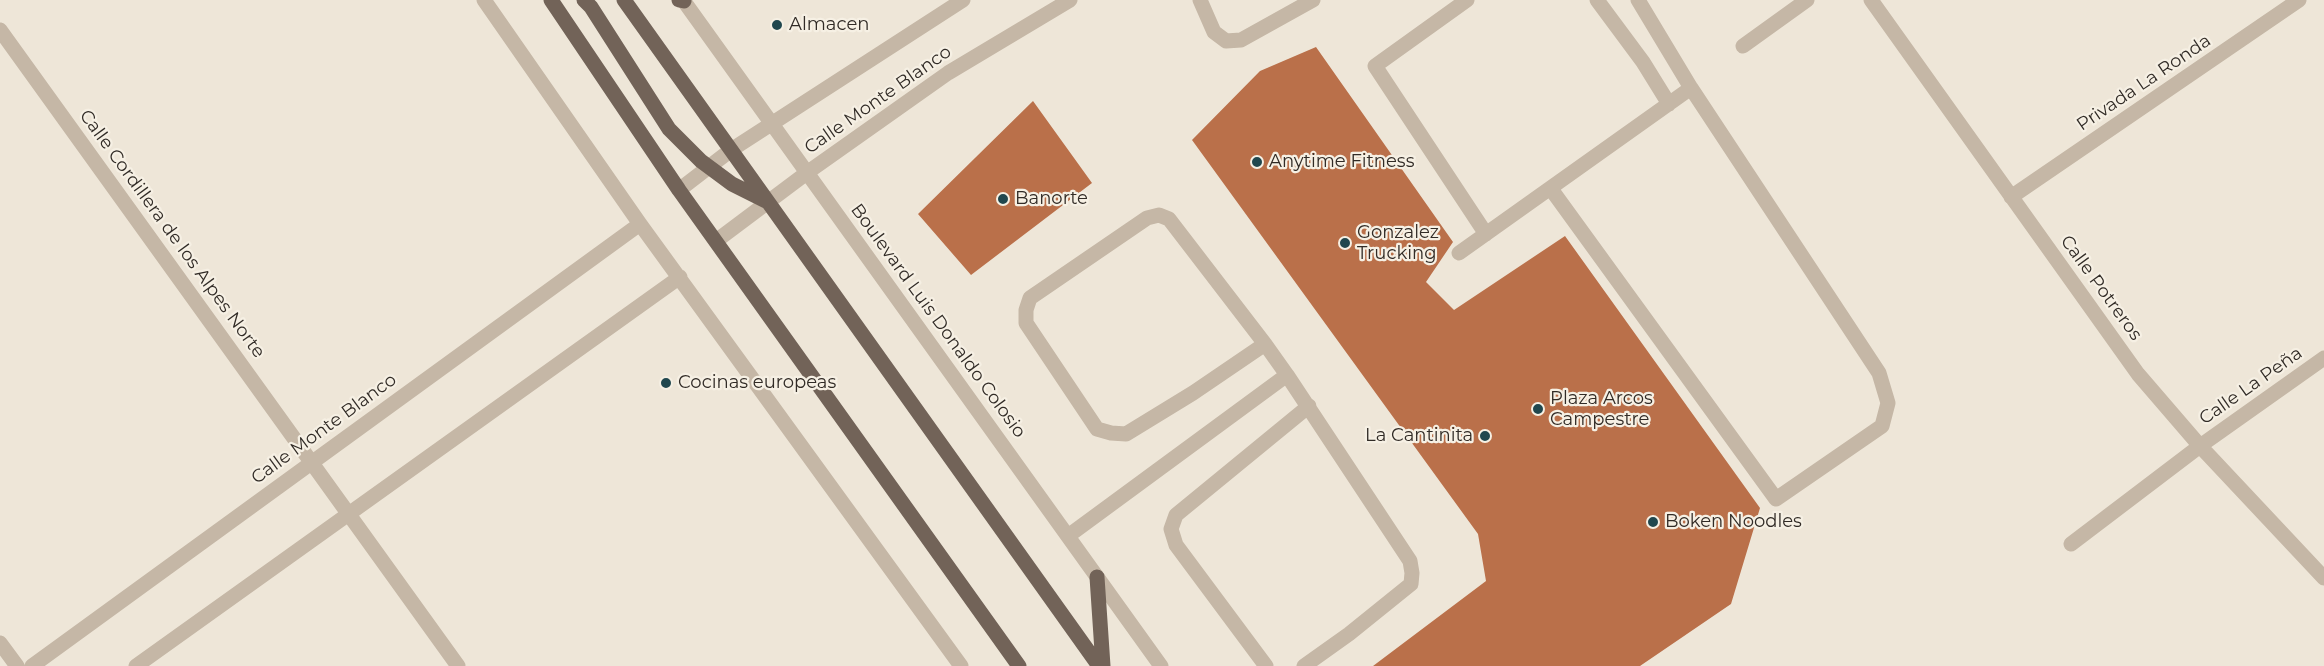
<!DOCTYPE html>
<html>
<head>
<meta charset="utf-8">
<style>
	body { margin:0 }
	canvas { display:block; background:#eee6d8 }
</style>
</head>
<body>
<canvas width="2324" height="666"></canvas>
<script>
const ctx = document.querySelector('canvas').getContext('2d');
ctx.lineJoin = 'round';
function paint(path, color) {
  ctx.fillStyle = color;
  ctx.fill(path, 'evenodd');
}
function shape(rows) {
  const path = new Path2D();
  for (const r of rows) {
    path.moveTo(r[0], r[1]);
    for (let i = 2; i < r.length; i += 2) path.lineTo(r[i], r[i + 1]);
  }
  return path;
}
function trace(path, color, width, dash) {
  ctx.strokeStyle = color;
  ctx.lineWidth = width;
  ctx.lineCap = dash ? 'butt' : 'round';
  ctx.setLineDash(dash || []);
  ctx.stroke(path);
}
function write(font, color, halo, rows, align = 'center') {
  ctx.font = font + ' Montserrat,sans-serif';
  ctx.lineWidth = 4.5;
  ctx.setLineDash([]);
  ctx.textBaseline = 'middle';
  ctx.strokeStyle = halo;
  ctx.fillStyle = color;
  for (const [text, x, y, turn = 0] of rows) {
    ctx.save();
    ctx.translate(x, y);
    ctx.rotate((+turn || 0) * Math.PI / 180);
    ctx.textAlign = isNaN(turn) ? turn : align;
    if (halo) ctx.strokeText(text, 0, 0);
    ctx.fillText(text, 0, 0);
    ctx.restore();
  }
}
const building = shape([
	[1316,47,1453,242,1426,282,1454,310,1565,236,1760,508,1731,604,1640,666,1373,666,1486,581,1478,534,1192,140,1260,71],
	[1033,101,1092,183,971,275,918,214]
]);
const minor = shape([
	[484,0,640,224,961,666],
	[683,0,1161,666],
	[1200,0,1214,32,1226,41,1241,40,1313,0],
	[1467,0,1375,66,1486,234],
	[1597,0,1643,62,1669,104],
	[1871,0,2138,374,2200,446,2324,578],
	[0,30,458,666],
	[1743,46,1807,0],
	[1551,189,1776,499,1882,426,1888,403,1879,373,1691,88,1638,0],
	[679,190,731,150,963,0],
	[2011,197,2299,0],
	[716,241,808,172,948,73,1070,0],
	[1459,253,1691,88],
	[1265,344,1193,393,1126,434,1111,433,1097,429,1026,323,1026,310,1030,298,1147,218,1159,215,1169,219,1265,344,1287,375,1410,561,1412,573,1411,584,1349,634,1304,666],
	[1068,536,1287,375],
	[2071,544,2200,446,2324,358],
	[0,643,17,666],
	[32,666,640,224],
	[136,666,680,277],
	[1266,666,1176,545,1171,529,1176,515,1309,406]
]);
const major = shape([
	[551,0,679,190,1019,666],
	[584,0,591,7,669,129,701,161,732,184,766,201],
	[624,0,1099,666],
	[679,0,684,1],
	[1097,577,1103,666]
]);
const markers = [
	[777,25,6,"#20474e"],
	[1257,162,6,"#20474e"],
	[1003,199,6,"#20474e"],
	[1345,243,6,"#20474e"],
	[666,383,6,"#20474e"],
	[1538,409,6,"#20474e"],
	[1485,436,6,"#20474e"],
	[1653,522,6,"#20474e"]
];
const poiNames = [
	["Almacen",789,25],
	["Anytime Fitness",1269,162],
	["Banorte",1015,199],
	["Gonzalez",1357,233],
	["Trucking",1357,254],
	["Cocinas europeas",678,383],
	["Plaza Arcos",1550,399],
	["Campestre",1550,420],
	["La Cantinita",1473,436,"right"],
	["Boken Noodles",1665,522]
];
const streetNames = [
	["Privada La Ronda",2144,83,-34],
	["Calle Monte Blanco",878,100,-35],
	["Calle Cordillera de los Alpes Norte",172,234,54],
	["Calle Potreros",2101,288,54],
	["Boulevard Luis Donaldo Colosio",938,321,54],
	["Calle La Peña",2251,386,-35],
	["Calle Monte Blanco",324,429,-36]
];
paint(building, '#ba704a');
trace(minor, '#c5b7a6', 15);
trace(major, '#726358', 15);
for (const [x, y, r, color] of markers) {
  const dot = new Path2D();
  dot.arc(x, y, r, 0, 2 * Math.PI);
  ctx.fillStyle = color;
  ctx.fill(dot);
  trace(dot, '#f6f0e4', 2);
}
write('18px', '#312b26', '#f6f0e4', poiNames, 'left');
write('18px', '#312b26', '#f6f0e4', streetNames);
</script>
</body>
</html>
